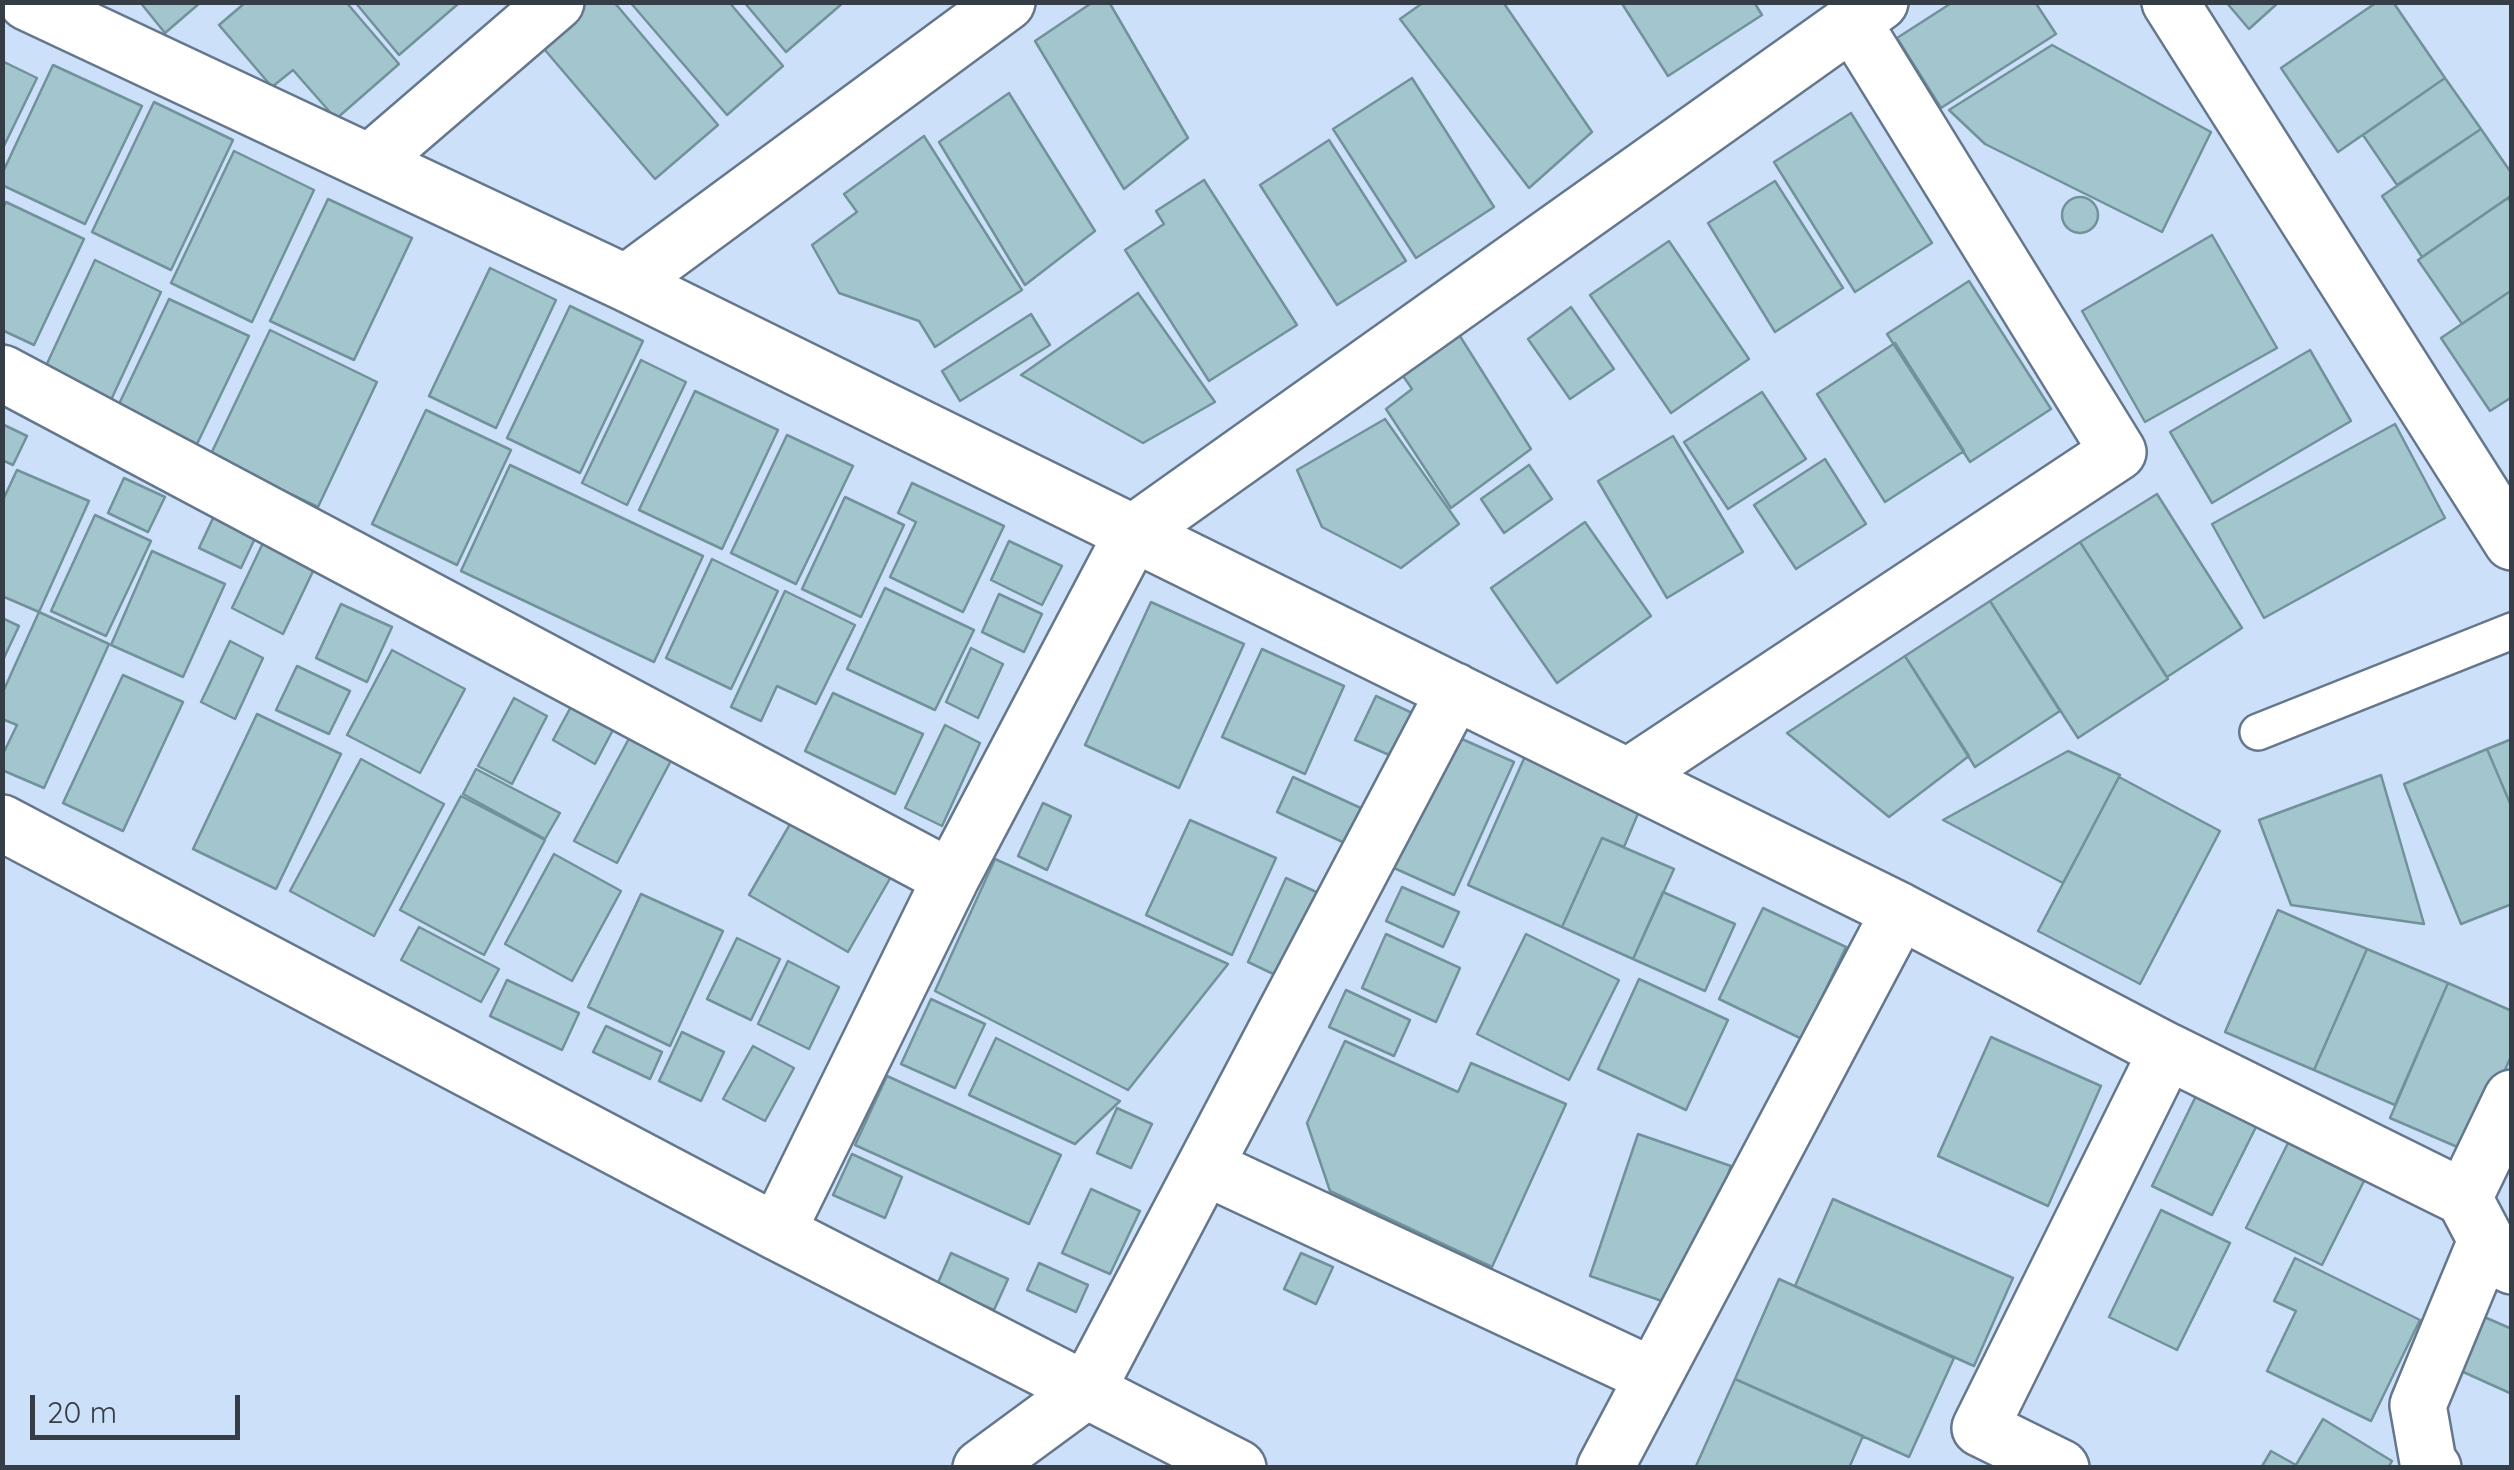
<!DOCTYPE html>
<html>
<head>
<meta charset="utf-8">
<style>
	body { margin:0 }
	#map { position:relative; width:2514px; height:1470px; overflow:hidden; background:#cce1f9; font-family:Quicksand,sans-serif }
	canvas { display:block }
	.frame { position:absolute; inset:0; border:5px solid #353e47; pointer-events:none }
	.scale { position:absolute; left:30px; top:1395px; width:210px; height:45px; box-sizing:border-box; border:5px solid #353e47; border-top:0; padding-left:12px; font-size:30px; line-height:35px; white-space:nowrap; color:#353e47; -webkit-text-stroke:8px #cce1f9; paint-order:stroke }
</style>
</head>
<body>
<div id="map">
<canvas width="2514" height="1470"></canvas>
<div class="frame"></div>
<div class="scale">20 m</div>
</div>
<script>
const ctx = document.querySelector('canvas').getContext('2d');
ctx.lineJoin = 'round';
function paint(path, color) {
  ctx.fillStyle = color;
  ctx.fill(path, 'evenodd');
}
function shape(rows) {
  const path = new Path2D();
  for (const r of rows) {
    if (r.length === 3) {
      path.moveTo(r[0] + r[2], r[1]);
      path.arc(r[0], r[1], r[2], 0, 2 * Math.PI);
      continue;
    }
    path.moveTo(r[0], r[1]);
    for (let i = 2; i < r.length; i += 2) path.lineTo(r[i], r[i + 1]);
  }
  return path;
}
function trace(path, color, width, dash) {
  ctx.strokeStyle = color;
  ctx.lineWidth = width;
  ctx.lineCap = dash ? 'butt' : 'round';
  ctx.setLineDash(dash || []);
  ctx.stroke(path);
}
const building = shape([
	[140,2,201,2,165,33,140,2],
	[246,2,346,2,399,64,336,119,293,70,272,87,219,25,246,2],
	[355,2,456,2,458,4,399,55,355,2],
	[588,2,614,2,718,125,655,179,539,43,588,2],
	[630,2,729,2,783,66,727,115,630,2],
	[744,2,844,2,786,52,744,2],
	[1093,2,1109,2,1188,138,1124,189,1035,41,1093,2],
	[1424,2,1503,2,1592,132,1529,188,1400,19,1424,2],
	[1621,2,1754,2,1762,15,1668,76,1621,2],
	[1953,2,2035,2,2056,34,1941,108,1897,38,1953,2],
	[2226,2,2279,2,2249,29,2226,2],
	[2377,2,2393,2,2445,78,2338,152,2281,68,2377,2],
	[2052,45,2211,132,2162,232,1985,144,1949,110,2052,45],
	[2,61,37,78,2,150,2,61],
	[53,65,142,106,85,224,2,185,2,174,53,65],
	[1412,78,1494,207,1416,258,1333,129,1412,78],
	[2445,78,2481,129,2397,185,2363,135,2445,78],
	[1009,93,1095,231,1025,285,939,142,1009,93],
	[154,102,233,140,171,270,92,232,154,102],
	[1851,113,1932,243,1855,292,1774,162,1851,113],
	[2481,129,2512,174,2512,195,2422,257,2382,196,2481,129],
	[924,136,1022,290,935,347,919,321,839,293,812,245,857,212,844,194,924,136],
	[1329,140,1406,261,1337,305,1260,185,1329,140],
	[234,151,314,190,252,322,171,283,234,151],
	[1204,180,1297,325,1209,381,1125,250,1164,224,1156,211,1204,180],
	[1775,181,1843,288,1775,332,1708,223,1775,181],
	[2080,215,18],
	[2508,198,2512,204,2512,290,2462,324,2418,260,2508,198],
	[328,199,412,238,354,360,270,321,328,199],
	[6,202,84,239,34,345,2,330,2,210,6,202],
	[2212,235,2277,348,2145,422,2082,311,2212,235],
	[1669,241,1749,359,1671,413,1590,295,1669,241],
	[95,260,161,292,111,400,45,368,95,260],
	[490,268,556,300,496,428,429,396,490,268],
	[1969,281,2051,409,1970,462,1887,334,1969,281],
	[2512,290,2512,397,2490,411,2441,338,2512,290],
	[1138,293,1215,402,1143,443,1021,375,1138,293],
	[169,299,249,336,197,444,118,406,169,299],
	[570,306,643,341,580,473,507,438,570,306],
	[1571,307,1614,369,1570,399,1528,339,1571,307],
	[1031,314,1050,345,960,401,942,371,1031,314],
	[270,330,377,382,318,507,210,456,270,330],
	[1458,333,1531,449,1451,508,1386,409,1412,389,1397,367,1458,333],
	[1895,343,1964,451,1885,502,1817,394,1895,343],
	[2310,350,2351,421,2212,503,2170,432,2310,350],
	[641,360,686,382,627,505,582,483,641,360],
	[695,391,778,430,722,549,639,510,695,391],
	[1762,392,1806,459,1728,509,1684,442,1762,392],
	[426,410,511,450,457,565,372,524,426,410],
	[1385,419,1459,524,1401,568,1322,527,1297,470,1385,419],
	[2,424,27,436,13,465,2,460,2,424],
	[2395,424,2445,518,2264,618,2212,524,2395,424],
	[787,435,853,466,796,584,731,553,787,435],
	[1673,436,1743,552,1667,598,1598,481,1673,436],
	[1825,459,1866,524,1796,569,1754,505,1825,459],
	[510,465,703,556,654,662,461,571,510,465],
	[1529,465,1552,499,1504,533,1481,499,1529,465],
	[17,470,89,501,39,612,2,596,2,502,17,470],
	[124,478,165,497,148,532,108,513,124,478],
	[912,483,1004,526,963,612,890,577,916,522,898,513,912,483],
	[2157,494,2242,628,2167,677,2080,542,2157,494],
	[845,497,904,525,861,617,802,589,845,497],
	[215,514,257,534,241,568,199,548,215,514],
	[95,515,151,541,106,636,51,611,95,515],
	[1585,522,1651,616,1557,683,1491,588,1585,522],
	[1009,541,1062,566,1042,605,991,580,1009,541],
	[2080,542,2168,679,2078,738,1990,601,2080,542],
	[263,543,315,567,283,634,232,608,263,543],
	[152,551,225,584,183,677,111,645,152,551],
	[712,559,778,591,731,689,666,658,712,559],
	[885,588,974,630,935,710,847,669,885,588],
	[785,591,855,625,816,704,777,686,761,721,731,707,785,591],
	[999,594,1042,614,1024,652,982,632,999,594],
	[1990,601,2060,711,1975,767,1905,656,1990,601],
	[1151,602,1244,644,1179,788,1085,745,1151,602],
	[341,604,392,627,367,682,316,658,341,604],
	[39,612,109,644,44,788,2,770,2,756,17,725,2,719,2,694,39,612],
	[2,618,19,626,2,662,2,618],
	[230,641,263,658,235,719,201,702,230,641],
	[971,648,1003,664,978,718,946,702,971,648],
	[1262,649,1344,686,1305,774,1222,737,1262,649],
	[392,650,465,689,420,773,347,735,392,650],
	[1905,656,1969,756,1889,817,1787,733,1905,656],
	[297,666,350,691,329,734,276,710,297,666],
	[123,675,183,702,123,831,63,803,123,675],
	[833,693,923,734,895,794,805,751,833,693],
	[1376,696,1423,718,1403,761,1355,740,1376,696],
	[514,698,547,716,512,784,478,766,514,698],
	[573,703,615,726,595,764,553,740,573,703],
	[257,714,341,754,276,889,193,849,257,714],
	[945,725,980,743,942,826,905,808,945,725],
	[633,731,675,753,617,863,574,841,633,731],
	[1455,736,1514,762,1454,895,1394,868,1455,736],
	[2512,739,2512,808,2487,749,2512,739],
	[1530,745,1645,797,1624,847,1602,838,1562,927,1468,885,1530,745],
	[2487,749,2512,808,2512,904,2461,924,2404,784,2487,749],
	[2068,751,2120,775,2063,883,1943,820,2068,751],
	[361,759,444,804,374,936,290,891,361,759],
	[476,769,560,813,545,839,463,794,476,769],
	[2381,775,2424,924,2291,905,2259,820,2381,775],
	[1293,777,1363,809,1347,844,1277,812,1293,777],
	[2119,777,2220,831,2140,984,2038,931,2119,777],
	[461,796,545,840,484,955,400,910,461,796],
	[1043,803,1071,816,1047,870,1018,856,1043,803],
	[793,819,892,875,848,952,749,895,793,819],
	[1190,820,1276,858,1232,955,1146,915,1190,820],
	[1602,838,1674,869,1633,959,1562,927,1602,838],
	[554,854,621,891,572,981,505,944,554,854],
	[995,859,1228,964,1128,1090,935,991,995,859],
	[1286,878,1325,896,1286,980,1248,962,1286,878],
	[1402,887,1459,912,1443,947,1386,921,1402,887],
	[1663,892,1735,924,1705,991,1633,959,1663,892],
	[641,894,723,931,670,1046,588,1007,641,894],
	[1763,908,1846,947,1802,1039,1719,999,1763,908],
	[2278,910,2367,949,2314,1070,2225,1032,2278,910],
	[419,927,499,969,481,1002,401,960,419,927],
	[1386,934,1460,968,1436,1022,1362,988,1386,934],
	[1526,934,1619,980,1569,1080,1477,1034,1526,934],
	[737,938,780,959,751,1020,707,999,737,938],
	[2367,949,2448,983,2395,1105,2314,1070,2367,949],
	[788,961,839,987,809,1049,758,1024,788,961],
	[1639,979,1728,1020,1686,1110,1598,1069,1639,979],
	[507,980,579,1013,562,1050,490,1016,507,980],
	[2448,983,2512,1011,2512,1054,2469,1152,2390,1118,2448,983],
	[1346,990,1410,1020,1394,1056,1329,1027,1346,990],
	[931,999,985,1024,955,1088,901,1064,931,999],
	[606,1026,662,1052,650,1079,593,1052,606,1026],
	[682,1032,724,1052,701,1101,659,1081,682,1032],
	[1991,1037,2101,1086,2048,1206,1938,1156,1991,1037],
	[996,1038,1120,1101,1075,1144,969,1095,996,1038],
	[1345,1041,1458,1092,1471,1063,1566,1104,1492,1267,1330,1191,1307,1123,1345,1041],
	[753,1046,794,1068,765,1121,723,1099,753,1046],
	[887,1076,1061,1155,1029,1224,855,1145,887,1076],
	[2196,1096,2257,1125,2212,1215,2152,1186,2196,1096],
	[1117,1108,1152,1124,1131,1168,1097,1153,1117,1108],
	[1638,1134,1731,1166,1682,1308,1590,1276,1638,1134],
	[2288,1143,2364,1181,2322,1265,2246,1228,2288,1143],
	[852,1154,902,1177,885,1218,833,1195,852,1154],
	[1091,1189,1140,1211,1110,1274,1062,1253,1091,1189],
	[1833,1199,2013,1278,1974,1366,1795,1286,1833,1199],
	[2161,1210,2230,1243,2177,1350,2109,1317,2161,1210],
	[951,1253,1008,1279,994,1310,937,1285,951,1253],
	[1301,1253,1333,1267,1316,1304,1284,1289,1301,1253],
	[2295,1258,2420,1320,2371,1421,2267,1371,2296,1311,2274,1301,2295,1258],
	[1039,1263,1088,1285,1076,1312,1027,1290,1039,1263],
	[1779,1279,1954,1358,1909,1457,1735,1379,1779,1279],
	[2475,1313,2512,1329,2512,1394,2450,1366,2475,1313],
	[1735,1379,1863,1436,1849,1468,1696,1466,1735,1379],
	[2323,1419,2392,1461,2388,1468,2261,1468,2271,1451,2296,1465,2323,1419]
]);
const service = shape([
	[2258,732,2512,631]
]);
const minor = shape([
	[27,2,626,283,1900,911,2167,1051,2464,1198,2495,1257,2512,1266],
	[2170,2,2512,542],
	[370,162,556,2],
	[626,283,1007,2],
	[2,373,951,878],
	[1629,776,2118,452,1852,21],
	[2,823,777,1232,1238,1468],
	[1205,1167,1653,1376],
	[2464,1198,2512,1098],
	[777,1232,951,878,1133,533,1880,2],
	[981,1468,1087,1390,1455,691],
	[1605,1468,1900,911],
	[2061,1468,1980,1428,2167,1051],
	[2433,1468,2428,1462,2418,1405,2486,1241]
]);
paint(building, '#a2c5ce');
trace(building, '#71929b', 2.5);
trace(service, '#64778c', 40);
trace(minor, '#64778c', 60);
trace(service, '#fff', 35);
trace(minor, '#fff', 55);
</script>
</body>
</html>
